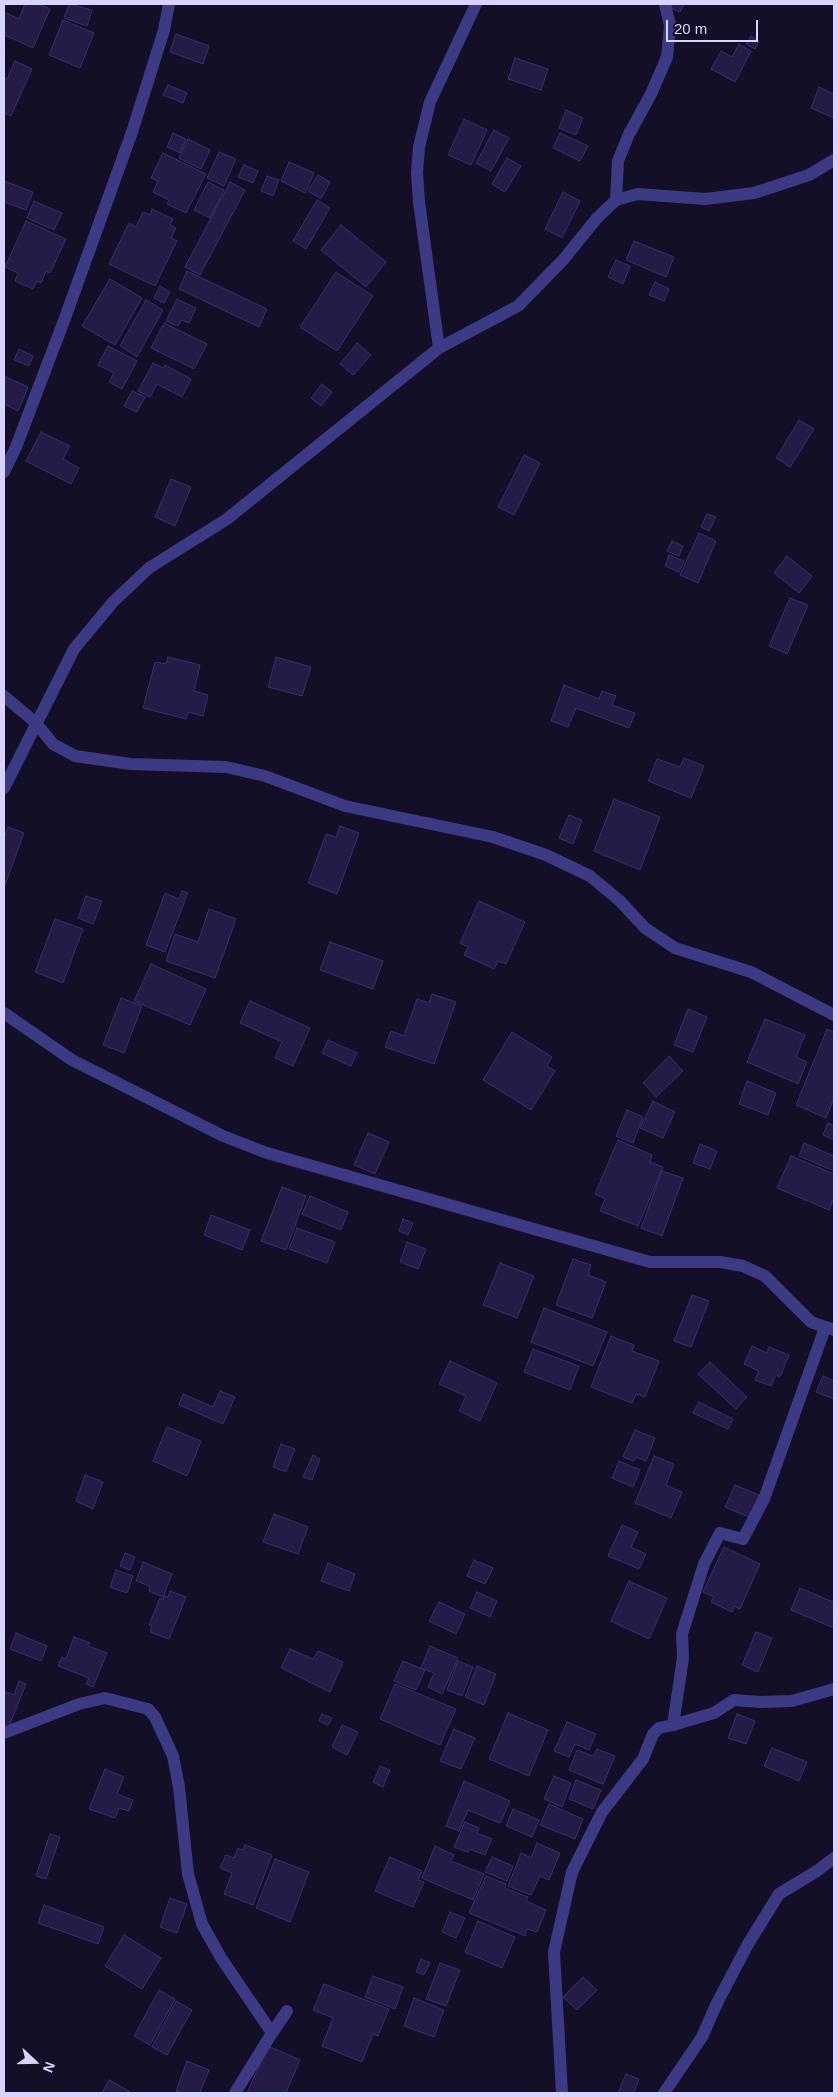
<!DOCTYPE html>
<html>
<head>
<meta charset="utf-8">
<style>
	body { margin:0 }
	#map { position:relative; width:838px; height:2097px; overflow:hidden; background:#130f26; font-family:Helvetica,sans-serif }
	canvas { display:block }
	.frame { position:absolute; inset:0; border:5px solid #d9d4ff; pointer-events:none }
	.north { position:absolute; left:10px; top:2037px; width:50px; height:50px; -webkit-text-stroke:4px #130f26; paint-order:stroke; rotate:111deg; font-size:14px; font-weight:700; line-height:20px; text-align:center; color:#d9d4ff }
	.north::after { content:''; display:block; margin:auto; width:18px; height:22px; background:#d9d4ff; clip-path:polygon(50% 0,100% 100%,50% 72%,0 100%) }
	.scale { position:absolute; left:666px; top:20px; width:92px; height:22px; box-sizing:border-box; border:2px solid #d9d4ff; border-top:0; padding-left:6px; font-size:15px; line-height:18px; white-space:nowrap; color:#d9d4ff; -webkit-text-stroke:4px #130f26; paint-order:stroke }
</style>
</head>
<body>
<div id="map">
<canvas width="838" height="2097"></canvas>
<div class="frame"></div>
<div class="north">N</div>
<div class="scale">20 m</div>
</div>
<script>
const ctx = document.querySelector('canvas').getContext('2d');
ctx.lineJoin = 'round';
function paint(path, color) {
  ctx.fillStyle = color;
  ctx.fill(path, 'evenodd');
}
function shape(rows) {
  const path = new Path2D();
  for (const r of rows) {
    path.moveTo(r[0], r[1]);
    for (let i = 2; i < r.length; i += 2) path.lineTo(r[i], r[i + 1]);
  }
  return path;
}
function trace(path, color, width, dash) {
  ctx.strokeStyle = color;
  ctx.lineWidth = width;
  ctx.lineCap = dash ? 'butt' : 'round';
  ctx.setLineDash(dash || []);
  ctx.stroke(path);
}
const building = shape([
	[25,4,39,4,50,9,33,48,4,35,4,12,19,19,25,4],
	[69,4,92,10,87,26,64,18,69,4],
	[662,4,684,4,680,12,662,4],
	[63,20,94,33,80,68,49,55,63,20],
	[176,34,209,46,203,64,170,52,176,34],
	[751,36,759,41,755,49,746,44,751,36],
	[739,44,751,51,735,82,711,69,721,51,732,57,739,44],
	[515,58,548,69,541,90,508,79,515,58],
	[15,61,32,69,11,116,4,113,4,78,7,79,15,61],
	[168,85,187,93,183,103,163,95,168,85],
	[819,87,834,94,834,118,811,108,819,87],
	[566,110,583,118,576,135,559,128,566,110],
	[464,119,487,130,471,165,448,155,464,119],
	[494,130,509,138,491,171,476,163,494,130],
	[173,133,186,139,180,153,167,147,173,133],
	[560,133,588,146,580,161,553,148,560,133],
	[188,139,210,150,201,169,179,158,188,139],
	[219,152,236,159,224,186,207,178,219,152],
	[163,153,206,174,186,213,167,204,169,200,153,192,158,181,151,178,163,153],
	[507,158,521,166,505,192,492,184,507,158],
	[289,162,314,173,305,193,281,181,289,162],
	[244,165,258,171,253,183,238,177,244,165],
	[318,175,330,182,321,199,308,191,318,175],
	[267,176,279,180,273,196,261,191,267,176],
	[4,181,33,192,26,210,4,202,4,181],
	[208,182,224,190,210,218,194,210,208,182],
	[230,182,245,190,200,275,185,267,230,182],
	[563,192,580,201,562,238,545,229,563,192],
	[317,200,330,208,306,249,293,241,317,200],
	[34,201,62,213,54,230,27,218,34,201],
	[152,209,173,219,170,225,176,228,171,238,177,241,155,286,109,264,129,223,136,227,143,212,150,215,152,209],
	[26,221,66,239,50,273,46,271,41,283,37,281,33,289,15,281,18,273,5,267,26,221],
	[341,225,386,262,366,287,321,250,341,225],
	[634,241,674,257,666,277,626,260,634,241],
	[616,260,630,266,623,284,608,277,616,260],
	[187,271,267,309,259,327,179,289,187,271],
	[336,272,373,296,337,351,300,327,336,272],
	[110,279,142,298,115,345,82,326,110,279],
	[655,282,669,289,664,301,649,295,655,282],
	[160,286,170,292,164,303,154,298,160,286],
	[177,299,196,308,189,323,181,320,178,326,166,321,177,299],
	[146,300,163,310,137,357,120,346,146,300],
	[164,323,207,344,194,369,151,348,164,323],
	[357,343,371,355,353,375,340,364,357,343],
	[108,346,137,361,122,389,109,382,114,373,98,365,108,346],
	[19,349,33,356,29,366,14,360,19,349],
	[153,363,163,368,165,365,191,379,182,397,157,384,150,397,138,391,153,363],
	[4,376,28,387,18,411,4,404,4,376],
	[322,384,332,392,321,406,311,398,322,384],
	[132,391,145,397,137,412,124,406,132,391],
	[799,420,814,429,790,467,776,458,799,420],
	[41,432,70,446,63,459,79,468,71,484,26,461,41,432],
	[524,455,540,463,514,515,498,507,524,455],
	[171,479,191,487,175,526,155,517,171,479],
	[707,514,716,517,709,531,701,527,707,514],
	[699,533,716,541,698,583,680,575,699,533],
	[672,541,683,546,679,556,667,551,672,541],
	[669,555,684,561,679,572,665,566,669,555],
	[787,556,812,576,799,593,774,573,787,556],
	[790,598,808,605,787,654,769,646,790,598],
	[168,657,200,665,194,691,208,695,203,716,188,712,186,719,143,708,155,662,166,664,168,657],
	[276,657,311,667,302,696,268,687,276,657],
	[564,685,599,699,602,691,616,696,612,705,635,713,629,728,576,708,568,727,551,721,564,685],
	[684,758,704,766,691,798,648,781,657,759,680,767,684,758],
	[614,799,660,817,640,870,594,851,614,799],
	[569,815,582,820,573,844,559,838,569,815],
	[340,826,359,833,337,894,308,883,326,834,336,837,340,826],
	[8,827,24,833,4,888,4,839,8,827],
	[182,891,188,893,165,952,146,945,165,893,179,899,182,891],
	[86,896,102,901,93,924,78,918,86,896],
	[479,901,525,922,506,964,498,961,494,969,464,955,468,947,460,943,479,901],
	[209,909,236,919,215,978,166,961,175,934,198,942,209,909],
	[55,919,83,929,63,983,35,972,55,919],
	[330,942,383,961,373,989,320,970,330,942],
	[151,964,206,989,190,1025,134,1001,151,964],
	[432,994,456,1002,434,1064,385,1047,391,1031,404,1036,417,999,429,1003,432,994],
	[121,998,142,1006,124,1053,103,1045,121,998],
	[250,1001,310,1028,293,1066,275,1058,282,1042,240,1023,250,1001],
	[688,1009,707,1017,693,1052,674,1045,688,1009],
	[765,1019,805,1035,796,1057,807,1062,798,1084,747,1062,765,1019],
	[827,1029,834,1032,834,1098,826,1118,796,1105,827,1029],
	[512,1032,552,1057,547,1066,555,1071,531,1110,483,1080,512,1032],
	[328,1040,357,1053,351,1066,322,1053,328,1040],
	[669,1056,683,1071,656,1097,643,1083,669,1056],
	[747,1081,776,1093,768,1115,739,1104,747,1081],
	[653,1101,675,1112,663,1138,640,1128,653,1101],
	[627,1110,643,1117,633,1143,616,1136,627,1110],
	[828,1123,834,1126,834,1140,823,1135,828,1123],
	[368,1133,389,1142,375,1174,354,1165,368,1133],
	[618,1140,652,1155,650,1162,663,1167,638,1226,600,1211,605,1199,595,1194,618,1140],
	[804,1143,834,1156,834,1171,799,1156,804,1143],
	[700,1144,717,1151,710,1169,693,1163,700,1144],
	[791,1156,834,1174,834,1198,829,1210,777,1188,791,1156],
	[662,1171,683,1178,662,1236,641,1228,662,1171],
	[282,1187,306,1196,286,1250,261,1241,282,1187],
	[310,1196,348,1212,341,1230,302,1214,310,1196],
	[211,1215,250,1230,242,1250,204,1235,211,1215],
	[403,1219,413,1223,408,1235,399,1231,403,1219],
	[297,1228,335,1242,327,1263,289,1249,297,1228],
	[407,1242,426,1249,418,1269,400,1262,407,1242],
	[573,1259,591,1265,588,1275,606,1282,592,1318,556,1305,573,1259],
	[500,1263,534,1276,517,1318,483,1305,500,1263],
	[692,1295,709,1301,691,1347,674,1341,692,1295],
	[544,1308,607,1332,593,1366,531,1342,544,1308],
	[611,1336,634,1345,632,1351,659,1361,645,1397,636,1394,632,1403,591,1387,611,1336],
	[752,1346,767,1353,769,1347,789,1355,780,1377,776,1375,771,1386,755,1380,759,1371,744,1364,752,1346],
	[533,1349,579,1366,570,1390,524,1372,533,1349],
	[450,1361,497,1383,480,1421,459,1411,466,1396,439,1384,450,1361],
	[710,1362,747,1397,736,1409,698,1374,710,1362],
	[823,1376,834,1381,834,1399,816,1392,823,1376],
	[220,1391,235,1397,223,1424,179,1405,183,1394,213,1407,220,1391],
	[699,1402,733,1419,728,1429,693,1413,699,1402],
	[167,1427,201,1441,187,1476,153,1461,167,1427],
	[635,1430,655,1438,646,1461,636,1457,634,1461,623,1457,635,1430],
	[281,1444,295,1449,286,1472,273,1467,281,1444],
	[313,1455,320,1459,312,1480,303,1477,313,1455],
	[654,1456,674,1464,666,1485,682,1492,671,1518,635,1503,654,1456],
	[619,1461,640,1470,633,1487,612,1478,619,1461],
	[85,1475,103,1482,93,1509,76,1501,85,1475],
	[735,1485,759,1495,749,1517,725,1507,735,1485],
	[274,1514,308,1527,298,1554,263,1542,274,1514],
	[622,1525,638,1532,631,1547,646,1554,639,1569,608,1556,622,1525],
	[724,1547,760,1564,740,1609,734,1606,732,1612,711,1602,714,1597,703,1592,724,1547],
	[125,1553,135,1557,130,1570,120,1566,125,1553],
	[474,1560,493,1568,485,1584,467,1576,474,1560],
	[143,1562,172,1574,163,1597,149,1591,150,1586,136,1581,143,1562],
	[328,1563,355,1574,349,1591,321,1581,328,1563],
	[116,1570,133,1576,127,1593,110,1587,116,1570],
	[629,1581,667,1598,649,1639,611,1621,629,1581],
	[800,1588,833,1602,834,1598,834,1628,791,1610,800,1588],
	[170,1591,186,1597,169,1639,150,1632,152,1626,149,1625,160,1598,163,1600,164,1596,168,1597,170,1591],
	[477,1592,497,1601,490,1617,470,1608,477,1592],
	[439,1602,465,1614,456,1634,429,1621,439,1602],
	[756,1632,772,1638,758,1672,742,1665,756,1632],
	[16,1633,47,1646,41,1661,10,1649,16,1633],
	[74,1637,90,1643,88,1646,107,1653,93,1687,86,1684,89,1678,58,1666,62,1657,66,1659,74,1637],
	[430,1646,458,1658,442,1694,428,1687,434,1673,421,1668,430,1646],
	[290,1649,313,1659,318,1651,343,1662,330,1692,281,1668,290,1649],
	[403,1661,425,1670,416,1690,394,1681,403,1661],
	[458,1661,473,1667,462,1696,447,1690,458,1661],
	[477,1666,496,1674,484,1705,465,1697,477,1666],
	[19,1681,26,1684,8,1729,4,1728,4,1691,14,1695,19,1681],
	[395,1684,456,1709,440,1745,380,1719,395,1684],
	[508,1713,548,1730,529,1776,489,1759,508,1713],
	[322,1714,332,1718,328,1725,319,1721,322,1714],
	[737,1714,755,1721,746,1744,728,1738,737,1714],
	[567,1722,596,1734,589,1750,575,1744,569,1757,554,1751,567,1722],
	[342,1725,358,1732,347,1755,332,1747,342,1725],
	[454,1729,475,1738,461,1769,440,1761,454,1729],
	[772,1748,807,1762,799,1781,764,1766,772,1748],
	[597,1749,615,1756,603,1784,569,1770,577,1750,593,1756,597,1749],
	[380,1766,390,1770,383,1787,373,1782,380,1766],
	[105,1769,124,1777,117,1794,133,1800,129,1811,119,1808,115,1818,89,1809,105,1769],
	[554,1776,571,1783,562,1807,544,1799,554,1776],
	[576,1780,601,1790,593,1809,569,1799,576,1780],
	[464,1781,510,1801,500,1823,468,1810,459,1831,446,1826,464,1781],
	[549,1804,583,1819,575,1839,540,1825,549,1804],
	[513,1809,539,1820,532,1837,506,1826,513,1809],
	[465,1822,479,1828,477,1833,492,1839,485,1855,469,1849,468,1852,454,1847,465,1822],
	[50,1834,60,1837,46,1879,36,1876,50,1834],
	[537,1843,560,1853,549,1880,540,1876,531,1895,508,1886,521,1853,531,1858,537,1843],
	[245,1845,272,1855,253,1905,224,1894,232,1873,220,1868,226,1855,234,1858,238,1848,243,1850,245,1845],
	[435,1846,454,1855,451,1861,484,1874,473,1900,422,1878,435,1846],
	[390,1857,422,1871,418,1880,424,1882,413,1907,375,1891,390,1857],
	[492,1857,513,1866,507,1881,485,1872,492,1857],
	[275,1859,309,1872,290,1922,256,1908,275,1859],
	[486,1876,506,1884,505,1888,528,1897,526,1901,546,1910,537,1932,527,1929,525,1936,469,1913,486,1876],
	[170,1898,187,1904,177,1933,160,1927,170,1898],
	[44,1905,104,1927,98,1944,38,1923,44,1905],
	[450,1912,465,1918,456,1938,442,1932,450,1912],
	[478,1921,515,1937,502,1968,465,1952,478,1921],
	[124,1935,161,1958,142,1989,105,1966,124,1935],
	[421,1959,430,1963,424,1975,416,1972,421,1959],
	[440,1963,460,1970,446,2006,426,1999,440,1963],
	[373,1976,403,1987,395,2009,365,1997,373,1976],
	[583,1977,597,1990,577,2010,563,1997,583,1977],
	[324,1984,389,2009,378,2036,373,2034,362,2062,322,2046,333,2018,313,2010,324,1984],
	[159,1990,175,1999,150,2045,134,2036,159,1990],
	[414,1998,444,2010,434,2037,404,2026,414,1998],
	[176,2001,192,2010,167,2055,152,2047,176,2001],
	[268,2046,300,2060,286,2093,247,2093,268,2046],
	[187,2061,209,2070,200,2093,182,2093,176,2091,187,2061],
	[626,2074,639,2079,634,2093,618,2093,626,2074],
	[109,2080,129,2091,128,2093,102,2093,109,2080]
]);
const minor = shape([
	[616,200,618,161,629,134,651,94,667,57,670,25,665,4],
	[439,348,419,202,417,173,419,147,430,102,476,4],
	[4,472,16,447,65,318,132,132,164,30,169,4],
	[4,696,36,723,53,744,75,756,130,764,226,767,265,776,345,806,493,837,546,855,590,876,620,901,645,928,675,948,751,972,834,1015],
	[4,788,74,649,113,602,149,568,227,519,439,348,518,306,563,260,597,218,616,200,638,194,705,199,754,193,809,175,834,160],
	[4,1013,72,1060,223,1136,267,1153,650,1262,720,1262,743,1266,765,1276,811,1322,834,1330],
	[673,1725,714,1713,734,1700,760,1702,792,1701,834,1689],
	[4,1733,79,1704,105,1698,148,1709,155,1717,173,1756,179,1787,188,1874,202,1924,221,1958,272,2033],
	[235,2093,272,2033,287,2011],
	[562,2093,554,1952,572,1872,602,1812,643,1759,653,1734,659,1728,673,1725,683,1658,682,1634,704,1564,720,1533,743,1539,764,1499,825,1328],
	[664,2093,702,2037,717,2003,748,1944,779,1894,817,1871,834,1858]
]);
paint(building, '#241b47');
trace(building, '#3b2d73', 1);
trace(minor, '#3d3a85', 12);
</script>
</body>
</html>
